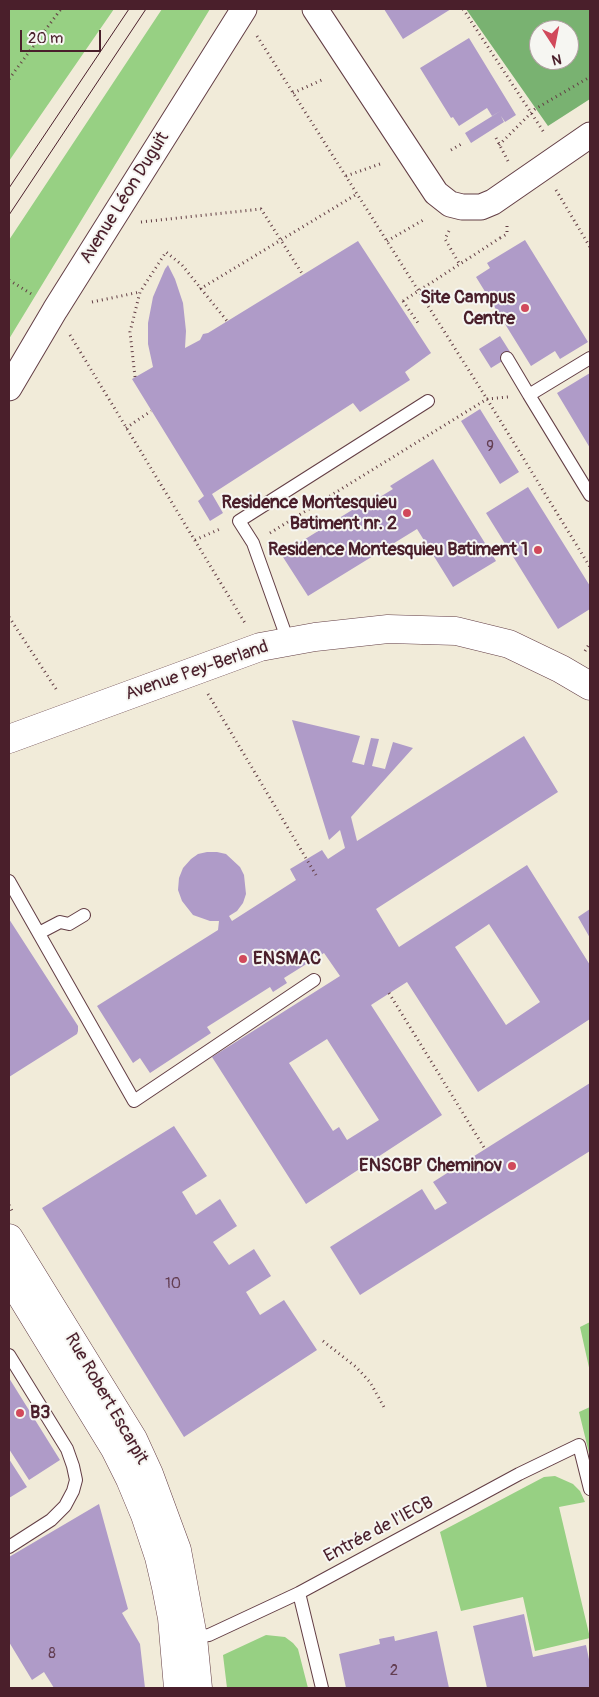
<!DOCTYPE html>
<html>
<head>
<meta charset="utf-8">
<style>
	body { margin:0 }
	#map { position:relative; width:599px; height:1697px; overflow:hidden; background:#f1ebd9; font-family:Pangolin,sans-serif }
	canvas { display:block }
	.frame { position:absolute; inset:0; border:10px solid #4a1f2b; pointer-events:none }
	.north { position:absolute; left:529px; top:20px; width:50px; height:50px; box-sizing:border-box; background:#f6f6f2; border:1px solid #b1a0a2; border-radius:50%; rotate:169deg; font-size:14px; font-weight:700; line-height:20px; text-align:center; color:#4a1f2b }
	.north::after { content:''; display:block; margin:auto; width:18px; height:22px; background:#d1495b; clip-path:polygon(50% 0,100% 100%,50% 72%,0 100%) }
	.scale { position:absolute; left:20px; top:30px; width:81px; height:22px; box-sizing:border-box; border:2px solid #4a1f2b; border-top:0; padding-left:6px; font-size:15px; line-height:18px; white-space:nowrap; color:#4a1f2b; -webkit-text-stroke:4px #f6f6f2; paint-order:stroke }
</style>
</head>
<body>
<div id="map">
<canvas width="599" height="1697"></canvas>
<div class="frame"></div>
<div class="north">N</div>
<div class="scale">20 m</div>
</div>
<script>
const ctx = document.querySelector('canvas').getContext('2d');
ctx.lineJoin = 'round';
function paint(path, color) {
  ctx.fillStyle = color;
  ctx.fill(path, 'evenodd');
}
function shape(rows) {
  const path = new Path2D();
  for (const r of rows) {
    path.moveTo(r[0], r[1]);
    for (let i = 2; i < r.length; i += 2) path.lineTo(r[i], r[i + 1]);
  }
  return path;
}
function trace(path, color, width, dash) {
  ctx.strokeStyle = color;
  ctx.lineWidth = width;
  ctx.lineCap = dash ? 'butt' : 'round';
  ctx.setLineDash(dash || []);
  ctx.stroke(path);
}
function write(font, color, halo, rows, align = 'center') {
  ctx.font = font + ' Pangolin,sans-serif';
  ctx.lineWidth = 4;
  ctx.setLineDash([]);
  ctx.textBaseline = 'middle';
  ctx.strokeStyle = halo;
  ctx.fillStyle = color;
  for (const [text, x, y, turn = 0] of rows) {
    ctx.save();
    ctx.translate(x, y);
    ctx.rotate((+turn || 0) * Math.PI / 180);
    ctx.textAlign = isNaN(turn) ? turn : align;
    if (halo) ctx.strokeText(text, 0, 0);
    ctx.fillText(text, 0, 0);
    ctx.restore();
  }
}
const green = shape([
	[9,9,114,9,9,161],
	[162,9,210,9,9,339,9,240],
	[590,1322,590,1372,580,1327],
	[590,1407,590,1457,579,1412],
	[555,1476,573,1484,580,1491,585,1502,559,1507,590,1638,535,1651,523,1597,461,1611,440,1532,544,1477],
	[266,1635,285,1637,293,1643,298,1649,308,1688,227,1688,223,1655]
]);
const forest = shape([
	[466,9,590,9,590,99,548,126],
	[539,30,569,30,569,60,539,60]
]);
const building = shape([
	[384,9,451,9,403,39],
	[469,38,516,115,505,122,501,116,504,122,471,143,465,133,502,110,492,116,487,108,459,126,453,117,451,118,420,68],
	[525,240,588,342,560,359,555,351,531,366,476,277,490,268,487,263],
	[358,241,431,353,405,372,410,380,360,412,353,403,212,494,223,513,210,521,198,501,204,496,132,379,153,367,148,344,148,323,153,297,165,269,168,265,175,279,183,303,186,331,185,348,200,340,203,334,208,333],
	[500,336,512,355,491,368,479,349],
	[590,373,590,448,557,393],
	[480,409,519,472,500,484,461,421],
	[433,459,496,561,453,587,417,529,308,596,281,554,378,494,380,497,393,489,390,486],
	[528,487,590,586,590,609,558,629,486,513],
	[292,720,360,736,352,762,364,765,371,738,379,739,372,766,385,769,393,742,413,748,351,817,357,841,524,736,558,792,376,909,399,947,527,865,590,965,590,1019,478,1092,407,982,371,1005,442,1115,306,1204,212,1057,340,976,324,953,284,978,287,983,273,992,270,987,207,1027,211,1033,150,1073,140,1058,133,1063,97,1006,218,930,219,921,210,921,193,915,182,901,178,890,179,878,183,868,191,859,198,854,207,852,217,852,226,854,240,867,244,875,246,894,243,903,237,911,229,916,232,921,296,880,290,869,322,850,328,859,345,848,340,830,329,840],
	[489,924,540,1002,506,1025,455,947],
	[327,1039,379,1120,347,1140,339,1127,333,1131,289,1063],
	[590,909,590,938,578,917],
	[9,919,78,1026,78,1031,77,1034,9,1077],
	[590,1083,590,1151,360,1295,330,1247,422,1189,435,1210,447,1203,433,1182],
	[174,1126,207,1176,182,1192,196,1215,220,1199,237,1226,213,1242,229,1265,254,1249,271,1276,246,1292,260,1315,284,1300,317,1350,184,1437,42,1208],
	[9,1378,60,1460,29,1480,9,1449],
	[9,1459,27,1487,9,1498],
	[99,1504,128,1609,122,1613,140,1644,145,1688,54,1688,44,1672,32,1680,9,1642,9,1557],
	[524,1614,533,1657,586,1645,590,1664,590,1688,487,1688,473,1626],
	[437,1631,449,1688,346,1688,339,1654,380,1644,379,1639,394,1636,395,1641]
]);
const path = shape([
	[463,9,545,134],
	[257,36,487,399,590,567],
	[9,79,61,9],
	[293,93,324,79],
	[496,138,508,161],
	[499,145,535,109,590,77],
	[451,150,463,143],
	[346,176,380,164],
	[556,190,590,247],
	[141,222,261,209,303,275],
	[449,231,445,239,460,265],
	[500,238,507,234,507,225],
	[387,241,425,219],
	[9,280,33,295],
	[200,289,357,194],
	[403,301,418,323],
	[92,302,140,292],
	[70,335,245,623],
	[135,377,130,332,140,292,166,252,182,265,227,321],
	[126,428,151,411],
	[270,533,487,399,508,397],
	[195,540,220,529],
	[9,617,58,692],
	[585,651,590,643],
	[208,694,316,875],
	[389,993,485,1149],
	[9,1205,12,1211],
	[323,1341,356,1367,370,1382,385,1409]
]);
const service = shape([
	[507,358,529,395],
	[590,358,529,395,590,495],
	[288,641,253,543,239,521,428,401],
	[9,881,134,1101,314,980],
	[39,933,60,922,69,924,84,915],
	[9,1355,67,1449,73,1466,76,1480,73,1491,65,1506,51,1520,9,1547],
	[299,1593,322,1688],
	[193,1637,209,1635,299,1593,519,1474,579,1445,590,1489]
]);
const minor = shape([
	[315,9,436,193,450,204,462,207,481,207,493,202,590,135],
	[9,388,55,310,244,9]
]);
const tertiary = shape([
	[9,739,260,647,315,637,388,629,456,631,509,644,561,669,590,686],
	[9,1238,133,1439,149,1474,177,1550,193,1637,198,1688],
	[9,1276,115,1449,130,1479,145,1515,159,1557,166,1587,172,1618,178,1688]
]);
const tram = shape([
	[9,188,129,9],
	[9,215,146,9]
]);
const pathBridge = shape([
	[403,301,500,238]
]);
const markers = [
	[525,308,5,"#d1495b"],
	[407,513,5,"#d1495b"],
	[538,550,5,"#d1495b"],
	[243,959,5,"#d1495b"],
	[512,1166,5,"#d1495b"],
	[20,1413,5,"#d1495b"]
];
const numberNames = [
	["9",490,447],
	["10",173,1284],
	["8",52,1654],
	["2",394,1671]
];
const streetNames = [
	["Avenue Léon Duguit",125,198,-58],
	["Avenue Pey-Berland",197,671,-19],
	["Rue Robert Escarpit",106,1399,60],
	["Entrée de l'IECB",379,1530,-28]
];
const poiNames = [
	["Site Campus",515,298],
	["Centre",515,319],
	["Residence Montesquieu",397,503],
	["Batiment nr. 2",397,524],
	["Residence Montesquieu Batiment 1",528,550],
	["ENSMAC",253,959,"left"],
	["ENSCBP Cheminov",502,1166],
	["B3",30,1413,"left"]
];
paint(green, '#97d083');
paint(forest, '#79b271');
paint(building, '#af9bc8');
trace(service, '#633e45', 14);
trace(minor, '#633e45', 27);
trace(tertiary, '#633e45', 29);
trace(path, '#633e45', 3, [1, 4]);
trace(service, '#fff', 12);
trace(minor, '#fff', 25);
trace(tertiary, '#fff', 28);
trace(tram, '#4a1f2b', 1);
trace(pathBridge, '#633e45', 3, [1, 4]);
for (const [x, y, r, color] of markers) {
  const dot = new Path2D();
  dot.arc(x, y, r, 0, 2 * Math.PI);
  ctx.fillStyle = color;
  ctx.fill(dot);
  trace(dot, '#f6f6f2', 2);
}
write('15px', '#633e52', null, numberNames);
write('18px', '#4a1f2b', '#f6f6f2', streetNames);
write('bold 18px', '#4a1f2b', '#f6f6f2', poiNames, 'right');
</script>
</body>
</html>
